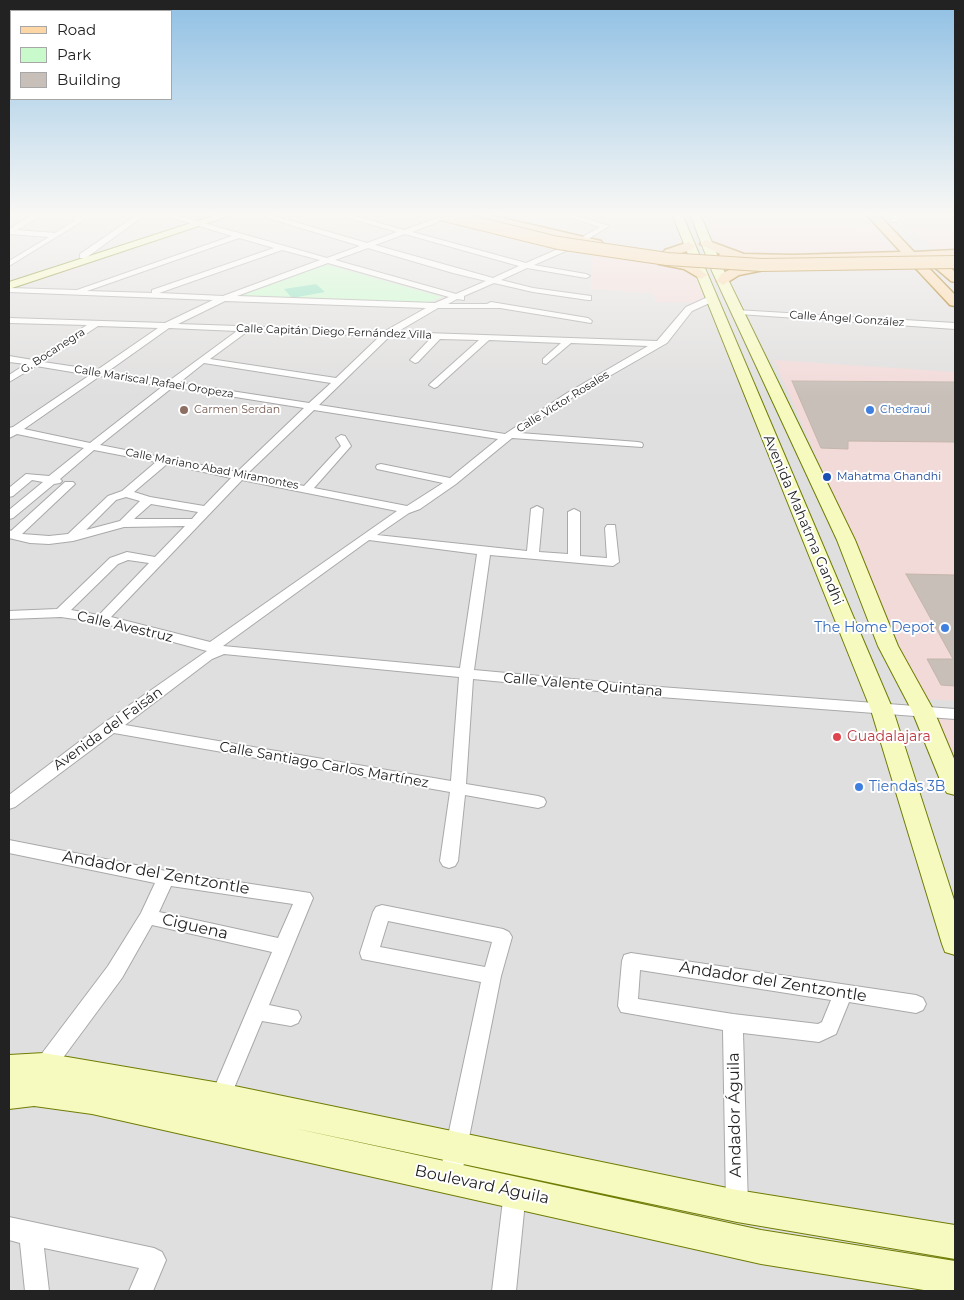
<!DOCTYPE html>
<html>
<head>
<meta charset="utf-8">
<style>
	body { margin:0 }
	#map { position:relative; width:964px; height:1300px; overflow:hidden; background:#f2efe9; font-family:Montserrat,sans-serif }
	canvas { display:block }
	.frame { position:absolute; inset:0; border:10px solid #222; pointer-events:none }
	.legend { position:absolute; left:10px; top:10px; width:162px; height:90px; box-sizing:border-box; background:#fff; border:1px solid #a7a7a7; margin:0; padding:6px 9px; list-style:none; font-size:15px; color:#222 }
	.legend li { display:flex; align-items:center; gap:10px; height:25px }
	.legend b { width:25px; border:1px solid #a7a7a7 }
</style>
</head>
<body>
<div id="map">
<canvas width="964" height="1300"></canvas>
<div class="frame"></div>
<ul class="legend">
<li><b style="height:6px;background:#fcd6a4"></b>Road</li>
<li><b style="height:14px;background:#c8facc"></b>Park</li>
<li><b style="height:14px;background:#c7bfb8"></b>Building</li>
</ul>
</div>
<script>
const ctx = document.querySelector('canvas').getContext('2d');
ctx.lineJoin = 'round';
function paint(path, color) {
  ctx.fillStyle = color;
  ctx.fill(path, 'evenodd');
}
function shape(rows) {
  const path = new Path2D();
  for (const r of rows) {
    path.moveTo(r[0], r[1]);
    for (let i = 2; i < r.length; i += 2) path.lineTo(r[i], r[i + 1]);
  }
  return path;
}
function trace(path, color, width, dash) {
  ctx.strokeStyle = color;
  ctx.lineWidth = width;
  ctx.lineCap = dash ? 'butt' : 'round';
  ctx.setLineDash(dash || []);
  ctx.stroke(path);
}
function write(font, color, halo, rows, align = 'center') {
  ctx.font = font + ' Montserrat,sans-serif';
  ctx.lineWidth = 4;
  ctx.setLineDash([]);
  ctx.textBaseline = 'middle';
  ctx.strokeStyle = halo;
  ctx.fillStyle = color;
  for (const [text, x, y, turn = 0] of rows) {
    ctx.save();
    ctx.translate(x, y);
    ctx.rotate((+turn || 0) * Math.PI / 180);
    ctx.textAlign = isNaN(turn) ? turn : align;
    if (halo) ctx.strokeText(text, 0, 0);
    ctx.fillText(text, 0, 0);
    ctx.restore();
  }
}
const residential = shape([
	[9,215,955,215,955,1291,9,1291]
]);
const commercial = shape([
	[705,216,873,226,893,250,890,253,742,257,716,244],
	[910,228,955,230,955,253,931,247],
	[592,255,676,265,695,274,707,303,656,302,653,293,591,289],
	[774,360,955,372,955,701,923,699],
	[926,718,955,720,955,801]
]);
const park = shape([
	[321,263,442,297,424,304,228,297]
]);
const pitch = shape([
	[316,284,325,292,292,298,284,289]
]);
const building = shape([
	[792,381,955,382,955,442,848,441,848,449,821,448,792,381],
	[906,574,955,575,955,686,941,685,927,659,953,659,906,574]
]);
const street = shape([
	[34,214,43,214,17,230,55,233,85,214,94,214,9,266,9,261,49,237,9,234,9,229,34,214],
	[138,214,146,214,86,258,80,258,80,254,138,214],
	[160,214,172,214,327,258,360,246,255,214,267,214,367,243,397,232,335,214,348,214,404,230,443,216,446,218,445,219,412,232,526,263,565,246,568,246,568,250,534,265,586,274,590,276,586,278,527,268,501,280,533,288,591,296,591,300,588,300,533,292,494,283,464,296,464,300,457,299,448,304,487,304,491,302,588,318,592,321,591,323,500,308,438,308,397,332,657,341,686,307,708,297,714,297,714,301,692,311,667,343,573,397,520,433,638,442,642,443,643,445,642,447,512,438,456,484,420,509,409,513,377,535,527,551,531,509,537,506,543,509,539,552,568,554,568,512,574,509,580,512,580,556,607,558,605,528,607,525,615,525,619,562,613,566,490,555,474,670,660,687,955,709,955,719,660,697,473,679,466,784,538,796,544,798,546,802,544,806,538,808,465,795,458,861,455,866,449,868,443,866,440,861,450,792,114,733,15,807,9,809,9,795,104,723,207,651,102,623,61,617,9,619,9,611,57,609,110,558,127,552,155,557,185,526,124,527,73,541,49,544,30,543,9,538,9,530,11,531,65,482,73,482,75,484,22,534,49,536,68,534,108,496,122,491,156,462,94,450,60,479,62,481,60,483,54,484,13,518,9,519,9,510,43,482,32,480,13,496,9,497,9,488,26,474,49,476,84,448,17,434,9,438,9,428,13,427,90,375,36,366,9,382,9,375,26,364,9,362,9,356,33,360,87,325,9,323,9,318,165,323,213,300,9,292,9,288,77,290,232,236,160,214],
	[405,234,519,266,493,278,375,245,405,234],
	[239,238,274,248,152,290,152,293,87,291,239,238],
	[368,248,453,273,486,281,456,294,335,260,368,248],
	[282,250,320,260,223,296,159,293,282,250],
	[328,263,449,297,435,303,237,296,328,263],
	[225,301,426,308,385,331,178,324,225,301],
	[98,326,158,328,97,370,43,362,98,326],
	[169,328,237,331,169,381,107,372,169,328],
	[248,331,380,336,336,378,210,359,248,331],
	[389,337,431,338,410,360,415,363,418,362,440,339,479,340,431,383,429,385,434,388,437,387,489,340,561,343,543,359,543,363,546,364,571,343,648,346,567,393,505,434,319,405,389,337],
	[204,363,331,383,309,403,179,383,204,363],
	[100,376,163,386,90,443,24,429,100,376],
	[173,387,304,408,237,472,100,445,173,387],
	[314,410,498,439,450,478,381,464,377,465,376,467,377,469,443,483,407,506,314,488,351,446,345,436,341,435,336,438,341,446,304,486,247,474,314,410],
	[167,464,231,478,204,506,150,497,134,492,167,464],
	[242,480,397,511,210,642,111,617,242,480],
	[126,497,140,501,120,521,86,530,116,500,126,497],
	[151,504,198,512,192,519,134,519,151,504],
	[369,540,477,554,460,668,223,646,369,540],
	[128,560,149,563,99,615,71,610,118,564,128,560],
	[224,654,459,677,451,781,125,725,212,659,224,654],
	[559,214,571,214,609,226,582,243,579,243,579,239,600,227,559,214],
	[892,214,899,214,901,217,896,222,892,222,891,221,894,217,892,214],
	[736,310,955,323,955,329,739,314,735,312,736,310],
	[9,840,166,871,310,893,313,898,269,1005,298,1011,301,1017,298,1023,291,1026,262,1021,227,1105,220,1108,213,1105,210,1098,272,952,152,925,122,978,51,1074,44,1077,37,1074,34,1067,37,1060,108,966,141,913,155,883,9,853,9,840],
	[171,886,293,904,278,938,159,912,171,886],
	[382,905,503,929,509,932,512,937,501,976,461,1178,458,1186,450,1189,442,1186,439,1178,481,982,362,959,360,953,373,912,376,907,382,905],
	[388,921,492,942,485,967,380,947,388,921],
	[631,953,916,995,923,998,926,1004,923,1010,916,1013,849,1002,836,1034,819,1042,743,1033,748,1206,745,1214,737,1217,729,1214,726,1206,723,1030,621,1012,618,1006,622,961,624,955,631,953],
	[640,970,831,1000,822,1022,818,1024,733,1014,638,999,640,970],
	[515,1181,523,1184,526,1192,516,1291,492,1291,504,1192,507,1184,515,1181],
	[9,1217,154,1248,162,1252,166,1260,153,1291,129,1291,139,1268,44,1248,49,1291,25,1291,20,1243,9,1240,9,1217]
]);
const secondary = shape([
	[219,214,235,214,9,289,9,282,219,214],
	[672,214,682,214,893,710,955,903,955,955,945,952,942,944,871,710,672,214],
	[690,214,700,214,724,271,855,540,898,646,934,711,955,761,955,795,947,793,943,787,912,711,878,646,837,540,712,271,690,214],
	[44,1053,220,1083,737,1190,955,1225,955,1259,737,1222,293,1128,761,1230,955,1261,955,1291,930,1291,761,1264,92,1114,34,1106,9,1109,9,1055,44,1053]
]);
const primary = shape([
	[464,214,485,214,601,241,603,244,597,248,550,237,464,214],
	[866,214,878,214,914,252,955,250,955,258,939,258,955,272,955,282,951,281,925,259,920,259,955,295,955,306,950,305,907,259,793,263,724,261,718,257,720,254,700,244,706,240,744,254,793,255,901,252,866,214],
	[689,242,695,246,693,249,669,257,663,253,665,250,689,242],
	[663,257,692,263,707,275,701,279,684,269,659,264,657,261,659,258,663,257],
	[760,263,764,264,766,267,764,270,739,275,723,285,717,281,721,274,731,269,760,263]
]);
const primaryBridge = shape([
	[440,214,558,243,667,259,761,265,955,262]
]);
const markers = [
	[184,410,5,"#8d6e63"],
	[870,410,5,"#3f7fe0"],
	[827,477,5,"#1a4fb4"],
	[945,628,5,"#3f7fe0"],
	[837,737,5,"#e0444e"],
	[859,787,5,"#3f7fe0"]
];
const farStreetnames = [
	["Calle Ángel González",847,319,4],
	["Calle Capitán Diego Fernández Villa",334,332,2],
	["G. Bocanegra",53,351,-33],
	["Calle Mariscal Rafael Oropeza",154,382,9],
	["Calle Víctor Rosales",563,402,-32],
	["Calle Mariano Abad Miramontes",212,469,11]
];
const farEducationnames = [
	["Carmen Serdan",194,410]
];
const farShopnames = [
	["Chedraui",880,410]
];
const farTransitnames = [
	["Mahatma Ghandhi",837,477]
];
const streetNames = [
	["Avenida Mahatma Gandhi",803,520,67],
	["Calle Avestruz",125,627,13],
	["Calle Valente Quintana",583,685,5],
	["Avenida del Faisán",108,729,-36],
	["Calle Santiago Carlos Martínez",324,765,10]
];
const shopNames = [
	["The Home Depot",935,628],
	["Tiendas 3B",869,787,"left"]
];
const healthNames = [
	["Guadalajara",847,737]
];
const nearStreetnames = [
	["Andador del Zentzontle",156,873,10],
	["Ciguena",195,927,13],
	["Andador del Zentzontle",773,982,9],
	["Andador Águila",735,1115,-91],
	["Boulevard Águila",482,1185,12]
];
paint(residential, '#e0dfdf');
paint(commercial, '#f2dad9');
paint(park, '#c8facc');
paint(pitch, '#88e0be');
paint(building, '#c7bfb8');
trace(building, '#c4b6ab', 1);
trace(street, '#a9a9a9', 2);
trace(secondary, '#707d05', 2);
trace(primary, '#a06b00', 3);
paint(street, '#fff');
paint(secondary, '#f7fabf');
paint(primary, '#fcd6a4');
trace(primaryBridge, '#a06b00', 14, []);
trace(primaryBridge, '#fcd6a4', 12);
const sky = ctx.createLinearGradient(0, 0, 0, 397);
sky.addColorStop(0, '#8fc0e4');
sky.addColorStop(0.54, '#f9f8f5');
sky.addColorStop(1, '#f9f8f500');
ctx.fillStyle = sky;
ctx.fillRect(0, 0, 964, 397);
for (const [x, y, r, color] of markers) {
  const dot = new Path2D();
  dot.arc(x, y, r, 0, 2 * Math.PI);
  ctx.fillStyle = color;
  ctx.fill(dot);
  trace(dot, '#fff', 2);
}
write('11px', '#222', '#fff', farStreetnames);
write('11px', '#785e54', '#fff', farEducationnames, 'left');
write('11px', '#366cbe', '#fff', farShopnames, 'left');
write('11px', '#164399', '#fff', farTransitnames, 'left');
write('14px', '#222', '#fff', streetNames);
write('14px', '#366cbe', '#fff', shopNames, 'right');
write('14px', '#be3a42', '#fff', healthNames, 'left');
write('16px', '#222', '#fff', nearStreetnames);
</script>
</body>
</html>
